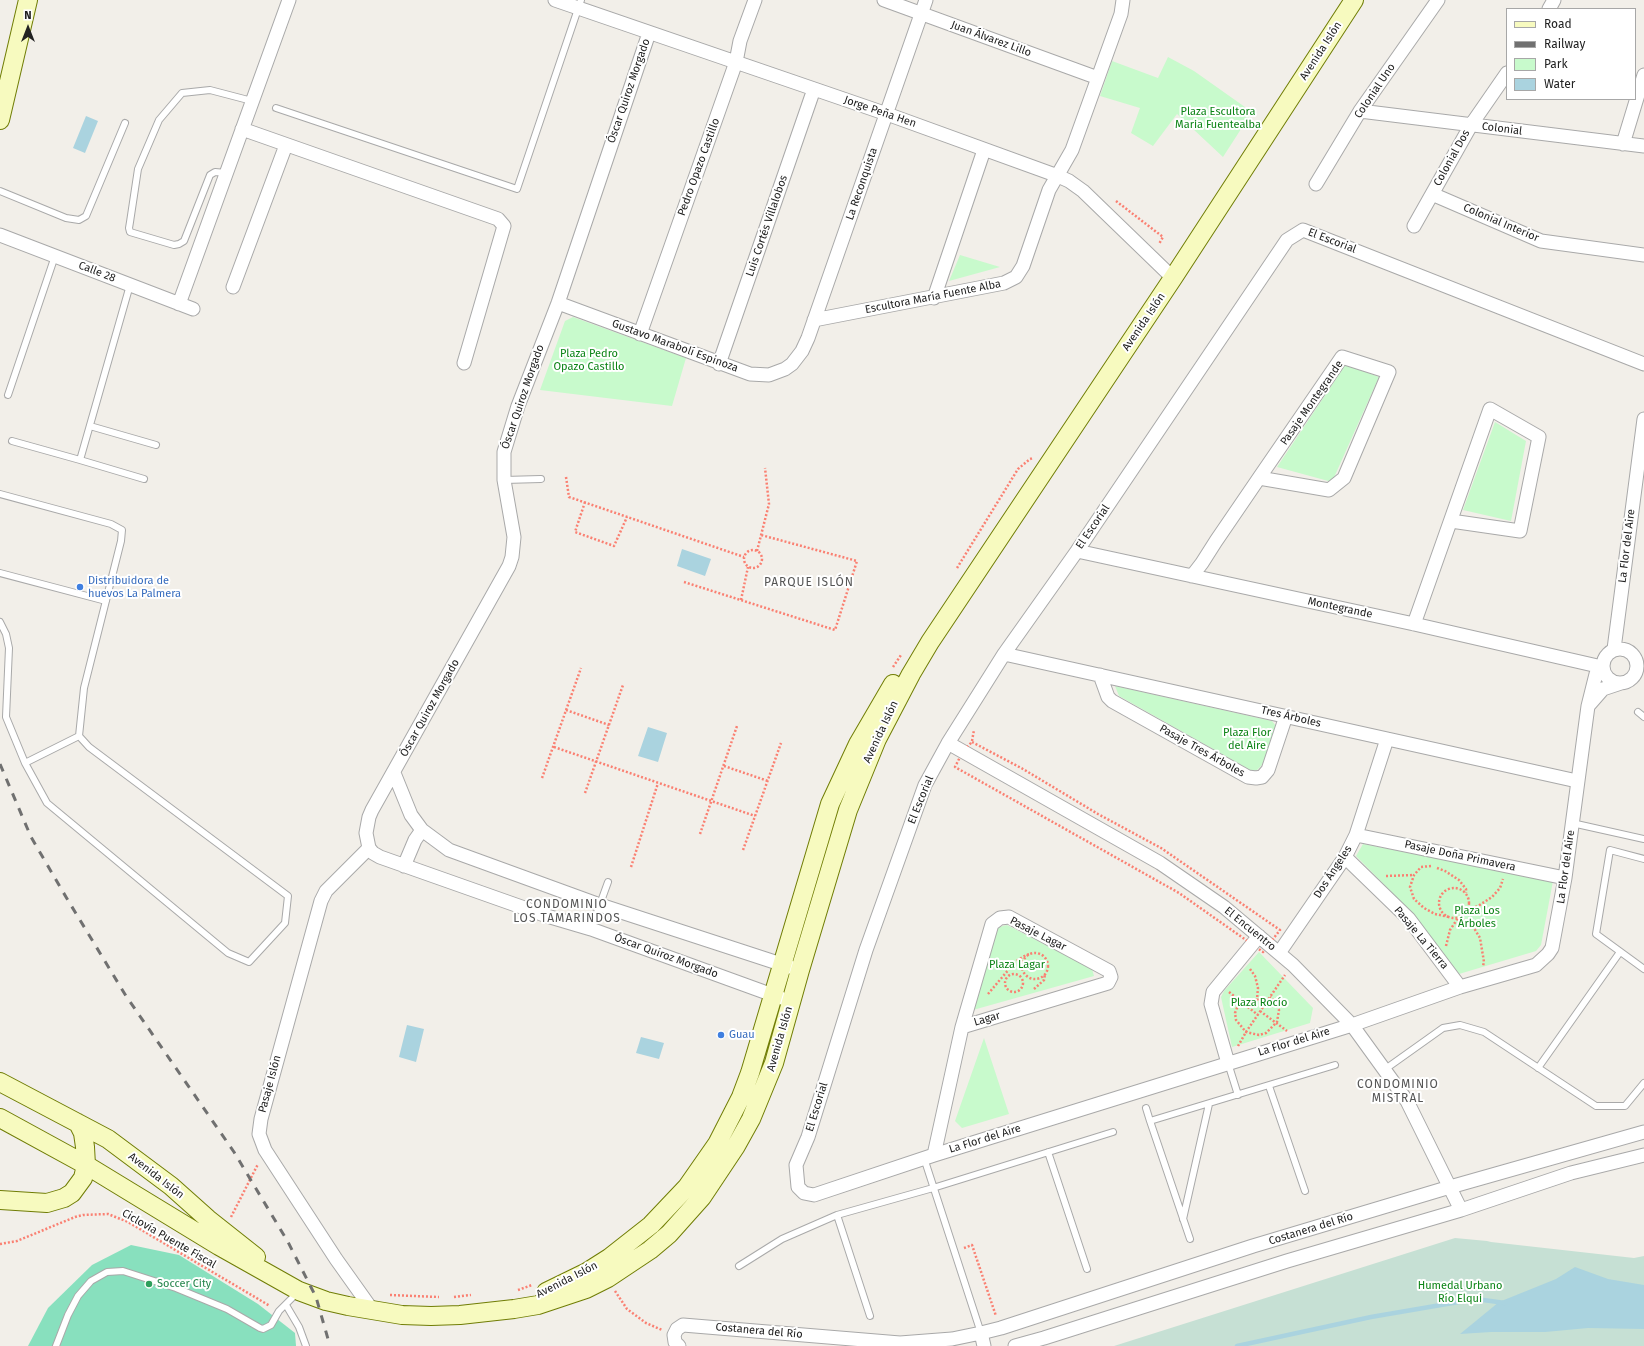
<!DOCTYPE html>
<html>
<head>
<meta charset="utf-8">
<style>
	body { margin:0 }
	#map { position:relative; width:1644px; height:1346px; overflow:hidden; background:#f2efe9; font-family:"Fira Sans",sans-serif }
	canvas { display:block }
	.legend { position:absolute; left:1506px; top:8px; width:130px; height:92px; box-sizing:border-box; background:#fff; border:1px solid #a7a7a7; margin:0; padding:5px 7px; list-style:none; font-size:12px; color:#222 }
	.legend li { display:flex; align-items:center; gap:8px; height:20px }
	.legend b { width:20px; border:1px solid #a7a7a7 }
	.north { position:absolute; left:8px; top:8px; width:40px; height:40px; -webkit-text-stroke:3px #fff; paint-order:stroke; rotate:0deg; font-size:11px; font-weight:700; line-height:16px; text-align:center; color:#222 }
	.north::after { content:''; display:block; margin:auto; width:14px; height:18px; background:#222; clip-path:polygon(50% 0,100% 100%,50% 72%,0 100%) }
</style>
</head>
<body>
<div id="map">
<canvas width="1644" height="1346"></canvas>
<ul class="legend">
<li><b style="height:5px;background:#f7fabf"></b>Road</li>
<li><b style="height:5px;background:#707070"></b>Railway</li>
<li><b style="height:11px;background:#c8facc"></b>Park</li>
<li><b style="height:11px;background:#aad3df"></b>Water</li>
</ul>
<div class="north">N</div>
</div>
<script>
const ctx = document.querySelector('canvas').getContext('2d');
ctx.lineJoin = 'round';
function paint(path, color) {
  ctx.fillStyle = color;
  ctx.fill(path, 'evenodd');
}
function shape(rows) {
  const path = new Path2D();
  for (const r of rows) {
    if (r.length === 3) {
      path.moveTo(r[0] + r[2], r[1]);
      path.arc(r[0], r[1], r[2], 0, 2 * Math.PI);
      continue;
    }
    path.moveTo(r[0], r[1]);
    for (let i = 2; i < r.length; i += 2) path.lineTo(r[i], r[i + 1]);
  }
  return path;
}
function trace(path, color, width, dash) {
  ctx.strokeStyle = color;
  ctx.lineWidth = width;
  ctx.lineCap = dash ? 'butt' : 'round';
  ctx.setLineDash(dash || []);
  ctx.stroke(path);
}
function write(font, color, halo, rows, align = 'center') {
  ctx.font = font + ' "Fira Sans",sans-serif';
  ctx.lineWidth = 4;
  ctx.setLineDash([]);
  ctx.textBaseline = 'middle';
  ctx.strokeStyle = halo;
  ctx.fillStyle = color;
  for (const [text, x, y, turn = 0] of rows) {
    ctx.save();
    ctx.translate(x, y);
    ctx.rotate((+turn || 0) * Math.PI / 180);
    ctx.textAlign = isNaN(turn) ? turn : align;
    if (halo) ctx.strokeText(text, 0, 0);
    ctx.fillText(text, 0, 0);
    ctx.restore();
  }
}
const wetland = shape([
	[1455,1238,1487,1241,1491,1242,1634,1258,1644,1256,1644,1346,1114,1346]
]);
const park = shape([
	[1168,57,1194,71,1252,112,1223,157,1177,114,1153,146,1131,133,1140,108,1100,96,1112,61,1158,78],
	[960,255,1000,267,949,281],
	[573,317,686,358,672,406,540,390,565,321],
	[1346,364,1379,377,1332,482,1277,467],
	[1495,422,1526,441,1511,521,1463,510],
	[1115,686,1272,721,1276,726,1276,732,1262,765,1257,770,1252,771,1119,696],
	[1363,844,1553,881,1541,945,1536,951,1459,974,1413,914,1356,856],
	[1007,925,1092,969,1094,976,973,1010,995,931,999,927],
	[1259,952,1313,1008,1310,1023,1232,1047,1221,997,1224,991],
	[984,1038,1009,1114,962,1128,955,1121]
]);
const pitch = shape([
	[131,1245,179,1255,258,1304,295,1333,296,1346,28,1346,48,1308,92,1265]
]);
const water = shape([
	[86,116,98,121,85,153,73,148],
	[682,549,711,559,705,576,677,566],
	[648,727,667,733,658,762,638,756],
	[407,1025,424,1029,416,1062,399,1057],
	[641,1037,664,1043,659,1059,636,1053],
	[1575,1267,1608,1279,1644,1285,1644,1329,1588,1328,1545,1332,1491,1332,1460,1334,1499,1302,1556,1279]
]);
const stream = shape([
	[1237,1346,1371,1317,1476,1299,1505,1303]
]);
const path = shape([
	[1116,201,1163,237,1159,244],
	[566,477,569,497,744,557],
	[585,502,575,532,614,546,627,517],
	[753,559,9],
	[757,551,769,504,765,468],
	[957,568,1018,469,1030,459,1033,458],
	[684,582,835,630,857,561,761,535],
	[741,600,748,567],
	[893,667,901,655],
	[566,710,609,725],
	[972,741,974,730],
	[972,742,1023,769,1098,814,1161,848,1280,930,1263,952,1179,893,955,767,963,751,972,742],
	[554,747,755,816],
	[724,766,768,781],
	[542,778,581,668],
	[585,793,623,685],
	[700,834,737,726],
	[743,850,781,743],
	[1431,866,1421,867,1414,875,1410,887,1414,899,1424,908,1435,914,1449,917],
	[631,867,658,783],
	[1437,868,1445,871,1459,880,1466,889,1466,893],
	[1386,876,1414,875],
	[1454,903,15],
	[1468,910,1478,906,1492,897,1500,888,1503,879],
	[1446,946,1450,930,1458,918,1471,923,1480,938,1484,962,1483,966],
	[1035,966,13],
	[1250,969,1255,976,1258,988,1257,999,1264,1005],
	[1014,983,9],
	[1034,989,1044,980,1045,974],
	[1229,992,1258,1015],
	[988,994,1015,962,1026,955,1030,954],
	[1240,1000,1235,1013,1236,1020,1246,1032,1259,1035,1266,1033,1277,1022,1279,1010,1274,1000,1270,997],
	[1244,1003,1253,1002,1257,999],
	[1260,1011,1287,1031],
	[1238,1046,1246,1032,1285,975],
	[231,1217,258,1164],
	[0,1244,17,1241,75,1217,83,1215,108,1214,128,1222,270,1306],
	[964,1248,972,1245,996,1316],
	[518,1290,532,1285],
	[615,1291,627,1309,646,1323,662,1330],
	[390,1295,439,1297],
	[454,1297,471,1295]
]);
const lane = shape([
	[276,108,517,189,581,0],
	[226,173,215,172,210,175,184,241,179,244,174,245,130,232,129,228,130,222,138,169,159,120,182,93,210,90,252,101],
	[0,191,66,218,79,220,86,216,125,123],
	[130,285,80,460,144,479],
	[8,395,55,256],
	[90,426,156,445],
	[12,441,80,460],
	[504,480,541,479],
	[0,494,111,524,122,530,121,541,84,688,79,736,89,747,288,896,285,923,249,962,228,953,47,803,25,763,6,717,9,648,6,634,0,622],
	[0,573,106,601],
	[1638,712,1644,717],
	[25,763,79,736],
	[1572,823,1644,839],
	[1644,859,1610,850,1596,934,1644,969],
	[591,929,608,882],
	[1228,1063,1238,1095],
	[1538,1068,1620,952],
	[1384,1070,1443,1028,1460,1025,1484,1032,1596,1106,1625,1106,1644,1083],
	[1269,1086,1305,1191],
	[1146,1108,1150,1121],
	[1048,1152,1087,1269],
	[924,1158,981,1333],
	[837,1215,870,1316],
	[1183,1219,1209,1104],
	[1190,1239,1150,1121,1335,1065],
	[739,1266,782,1239,837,1215,933,1188,1113,1132],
	[286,1305,299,1327,306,1346],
	[56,1346,68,1315,78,1296,91,1281,107,1272,123,1271,176,1288,227,1309,260,1328,263,1329,271,1325,279,1311,297,1293]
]);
const street = shape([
	[555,0,887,114,1058,176,1069,181,1083,191,1173,278],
	[884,0,1098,78],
	[1549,9,1554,0],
	[649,33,558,303,518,406,504,452,504,480,514,537,512,557,509,566,372,810,369,817,366,833,369,848,373,853,380,857,547,916,591,929,781,998],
	[1360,111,1644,146],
	[242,129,498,219,504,226,464,363],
	[1623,144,1644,75],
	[1316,184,1360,111,1438,0],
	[1432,194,1541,241,1644,255],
	[1414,226,1471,125,1507,73],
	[0,235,193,309],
	[233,287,286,145],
	[934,298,984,150],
	[558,303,750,374,769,375,785,369,792,364,802,351,808,338,926,0],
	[179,304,289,0],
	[814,320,1004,283,1016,277,1023,266,1049,190,1072,150,1121,14,1123,0],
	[640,334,736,62,740,41,755,0],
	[719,364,814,89],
	[1077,551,1414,624,1602,667,1596,674,1588,706,1565,878,1552,948,1548,954,1536,965,1460,987,1352,1025,934,1155,814,1195,804,1193,798,1187,796,1165,808,1137,866,950,925,785,948,743,1004,654,1077,551,1287,240,1303,230,1644,364],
	[1192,576,1202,563,1216,541,1259,478,1342,357,1389,372,1344,478,1329,490,1259,478],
	[1414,624,1490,409,1539,437,1520,531,1451,521],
	[1620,666,17],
	[1614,649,1644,419],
	[1004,654,1577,781],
	[1100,675,1108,697,1112,701,1248,777,1256,778,1262,777,1268,770,1286,716],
	[1589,705,1603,689,1621,683],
	[948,743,1160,863,1224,907,1293,965,1352,1025,1407,1101,1461,1210],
	[394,773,411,815,422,830,449,850,600,905,790,967],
	[1356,835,1565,878],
	[369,848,326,891,321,901,261,1119,259,1134,265,1150,336,1259,373,1311],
	[1345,857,1409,919,1460,987],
	[404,866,415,840,422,830],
	[1279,953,1345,857,1356,835,1387,739],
	[1228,1063,1211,1004,1213,992,1259,936],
	[934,1155,962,1027,992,924,1000,918,1009,917,1109,971,1111,977,1108,983,962,1027],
	[981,1333,984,1346],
	[679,1346,675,1342,674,1335,677,1329,683,1325,900,1343,952,1339,981,1333,1001,1328,1253,1246,1450,1187,1644,1132],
	[1015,1346,1044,1338,1287,1261,1461,1210,1571,1173,1644,1155]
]);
const secondary = shape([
	[0,120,28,0],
	[0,1082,108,1139,171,1186,208,1219,256,1257],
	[0,1118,86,1165,219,1246,299,1291,326,1301,348,1306,402,1315,431,1316,460,1315,514,1309,538,1305,586,1289,608,1278,650,1250,669,1234,702,1197,736,1146,751,1119,774,1063,800,970,848,810,877,739,911,674,930,642,1173,278,1354,0],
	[0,1200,47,1203,64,1198,72,1193,83,1178,86,1165,85,1147,83,1133,78,1123],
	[546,1292,587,1272,609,1258,651,1225,687,1187,717,1144,741,1097,750,1073,830,804,858,744,893,684]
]);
const rail = shape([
	[0,764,31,837,66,897,126,996,234,1152,288,1242,316,1297,330,1346]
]);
const markers = [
	[80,587,4,"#3f7fe0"],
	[721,1035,4,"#3f7fe0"],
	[149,1284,4,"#2e9e5b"]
];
const streetNames = [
	["Juan Álvarez Lillo",991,39,20],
	["Avenida Islón",1321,51,-57],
	["Óscar Quiroz Morgado",629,91,-71],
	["Colonial Uno",1375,91,-56],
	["Jorge Peña Hen",880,112,19],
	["Colonial",1502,129,7],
	["Colonial Dos",1452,158,-61],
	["Pedro Opazo Castillo",699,167,-70],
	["La Reconquista",862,184,-71],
	["Colonial Interior",1501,223,23],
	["Luis Cortés Villalobos",767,226,-71],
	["El Escorial",1332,241,21],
	["Calle 28",97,272,21],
	["Escultora María Fuente Alba",933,297,-11],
	["Avenida Islón",1144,322,-56],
	["Gustavo Marabolí Espinoza",675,346,20],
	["Óscar Quiroz Morgado",523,397,-71],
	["Pasaje Montegrande",1312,403,-55],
	["El Escorial",1093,527,-56],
	["La Flor del Aire",1627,546,-83],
	["Montegrande",1340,608,12],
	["Óscar Quiroz Morgado",430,708,-61],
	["Tres Árboles",1291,717,13],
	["Avenida Islón",881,732,-65],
	["Pasaje Tres Árboles",1202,751,29],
	["El Escorial",921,800,-68],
	["Pasaje Doña Primavera",1460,856,12],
	["La Flor del Aire",1566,867,-82],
	["Dos Ángeles",1333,872,-57],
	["El Encuentro",1250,929,39],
	["Pasaje Lagar",1038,934,27],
	["Pasaje La Tierra",1421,938,50],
	["Óscar Quiroz Morgado",666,956,20],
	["Lagar",987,1019,-16],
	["Avenida Islón",780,1039,-74],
	["La Flor del Aire",1294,1042,-17],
	["Pasaje Islón",270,1084,-75],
	["El Escorial",817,1107,-73],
	["La Flor del Aire",985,1139,-17],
	["Avenida Islón",156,1176,38],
	["Costanera del Río",1311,1229,-17],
	["Ciclovía Puente Fiscal",169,1239,30],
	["Avenida Islón",567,1280,-27],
	["Costanera del Río",759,1331,5]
];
const parkNames = [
	["Plaza Escultora",1218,112],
	["Maria Fuentealba",1218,125],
	["Plaza Pedro",589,354],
	["Opazo Castillo",589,367],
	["Plaza Flor",1247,733],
	["del Aire",1247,746],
	["Plaza Los",1477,911],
	["Árboles",1477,924],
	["Plaza Lagar",1017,965],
	["Plaza Rocío",1259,1003],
	["Humedal Urbano",1460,1286],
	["Río Elqui",1460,1299]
];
const shopNames = [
	["Distribuidora de",88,581],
	["huevos La Palmera",88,594],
	["Guau",729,1035]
];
const leisureNames = [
	["Soccer City",157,1284]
];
const neighbourhoodNames = [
	["PARQUE ISLÓN",809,583],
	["CONDOMINIO",567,905],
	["LOS TAMARINDOS",567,919],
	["CONDOMINIO",1398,1085],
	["MISTRAL",1398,1099]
];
paint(wetland, '#c6e0d4');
paint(park, '#c8facc');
paint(pitch, '#88e0be');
paint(water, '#aad3df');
trace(stream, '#aad3df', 4.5);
trace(lane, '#a9a9a9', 8);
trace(street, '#a9a9a9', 15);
trace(secondary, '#707d05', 20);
trace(path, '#fa8072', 2.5, [2, 2]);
trace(lane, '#fff', 6);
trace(street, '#fff', 13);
trace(secondary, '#f7fabf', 18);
trace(rail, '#707070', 3, [8, 8]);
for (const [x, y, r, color] of markers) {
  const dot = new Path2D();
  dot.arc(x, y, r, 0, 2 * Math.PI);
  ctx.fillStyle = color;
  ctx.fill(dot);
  trace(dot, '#fff', 1.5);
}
write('11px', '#222', '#fff', streetNames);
write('11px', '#0c8416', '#fff', parkNames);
write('11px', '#366cbe', '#fff', shopNames, 'left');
write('11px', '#27864d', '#fff', leisureNames, 'left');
ctx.letterSpacing = '1px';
write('12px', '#555', '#fff', neighbourhoodNames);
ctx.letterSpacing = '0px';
</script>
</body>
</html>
